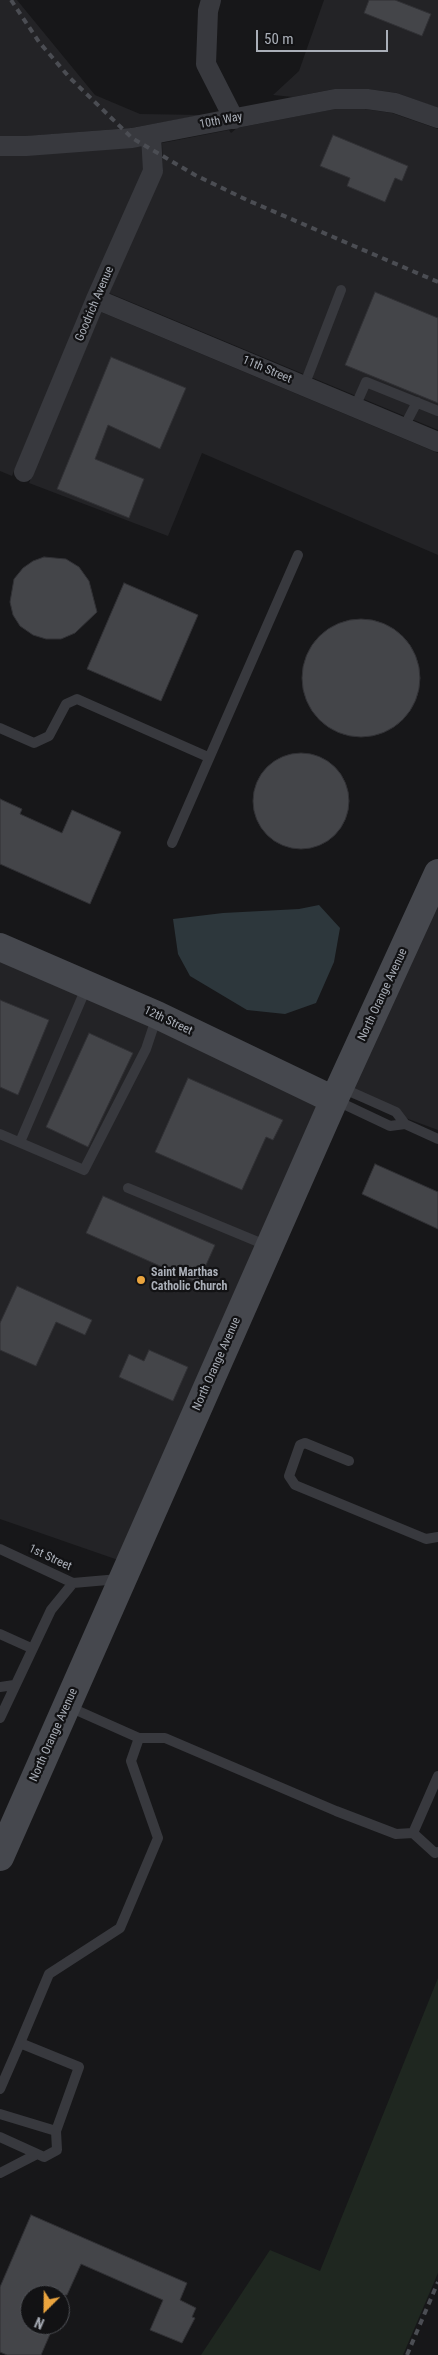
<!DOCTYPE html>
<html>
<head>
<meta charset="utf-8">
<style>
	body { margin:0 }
	#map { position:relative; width:438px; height:2355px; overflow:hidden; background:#171719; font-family:"Roboto Condensed",sans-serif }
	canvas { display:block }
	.north { position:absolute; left:20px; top:2285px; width:50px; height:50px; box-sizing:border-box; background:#121214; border:1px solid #4f5156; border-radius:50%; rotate:203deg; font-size:14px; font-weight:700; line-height:20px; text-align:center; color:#aaafb8 }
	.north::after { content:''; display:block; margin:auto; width:18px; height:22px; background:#eaa43e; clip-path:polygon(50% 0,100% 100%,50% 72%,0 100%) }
	.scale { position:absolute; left:256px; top:30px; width:132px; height:22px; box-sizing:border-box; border:2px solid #aaafb8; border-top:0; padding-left:6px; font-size:15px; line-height:18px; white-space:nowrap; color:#aaafb8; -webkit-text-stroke:4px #121214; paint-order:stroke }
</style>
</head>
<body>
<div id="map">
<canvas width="438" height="2355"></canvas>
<div class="north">N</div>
<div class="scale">50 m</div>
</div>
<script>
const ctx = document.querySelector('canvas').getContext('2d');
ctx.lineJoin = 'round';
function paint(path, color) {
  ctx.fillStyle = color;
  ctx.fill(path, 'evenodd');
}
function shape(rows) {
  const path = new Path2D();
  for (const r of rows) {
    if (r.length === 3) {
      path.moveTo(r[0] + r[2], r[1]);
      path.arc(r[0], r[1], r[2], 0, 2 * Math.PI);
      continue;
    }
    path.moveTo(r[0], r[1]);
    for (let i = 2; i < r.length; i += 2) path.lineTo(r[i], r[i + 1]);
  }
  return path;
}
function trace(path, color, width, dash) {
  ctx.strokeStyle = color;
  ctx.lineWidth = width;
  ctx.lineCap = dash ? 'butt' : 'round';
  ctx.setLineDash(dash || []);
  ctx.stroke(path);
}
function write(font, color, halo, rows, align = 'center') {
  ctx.font = font + ' "Roboto Condensed",sans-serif';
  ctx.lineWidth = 4.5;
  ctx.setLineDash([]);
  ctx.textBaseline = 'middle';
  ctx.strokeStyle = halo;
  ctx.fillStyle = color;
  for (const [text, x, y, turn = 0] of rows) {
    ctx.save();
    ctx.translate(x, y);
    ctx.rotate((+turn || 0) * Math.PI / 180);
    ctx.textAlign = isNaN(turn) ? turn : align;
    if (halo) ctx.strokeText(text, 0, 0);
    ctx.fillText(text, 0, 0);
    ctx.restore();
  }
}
const built = shape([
	[0,0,17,0,95,95,140,114,202,115,131,128,27,136,0,136],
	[324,0,438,0,438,108,397,93,368,89,334,89,293,97,273,95,299,71],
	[335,109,365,109,392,113,438,129,438,430,109,293,163,170,162,143,229,130,231,133,237,128],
	[143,146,144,169,92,286,12,476,0,471,0,156],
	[101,312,438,453,438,555,202,453,168,536,29,483],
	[438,895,438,1130,346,1096],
	[0,958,322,1105,121,1561,0,1519]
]);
const green = shape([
	[438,1978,438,2273,403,2355,201,2355,270,2250,320,2271]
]);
const water = shape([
	[319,905,340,928,334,962,316,1003,285,1014,247,1010,190,976,178,954,173,919,223,913,299,909]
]);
const building = shape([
	[369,0,395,0,431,14,422,36,364,13,369,0],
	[333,135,408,166,402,181,395,178,385,202,347,186,350,178,320,166,333,135],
	[375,292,438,318,438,403,345,365,375,292],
	[111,357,186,388,160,449,108,425,95,459,144,479,129,518,57,489,111,357],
	[44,557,66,559,79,567,89,581,97,612,75,633,61,639,46,639,33,635,20,626,13,615,10,602,14,579,23,568,33,561,44,557],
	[124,583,198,615,161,701,87,669,124,583],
	[361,678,59],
	[301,801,48],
	[0,799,22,809,20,814,62,833,72,810,121,832,90,904,0,864,0,799],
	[0,1000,49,1020,18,1095,0,1087,0,1000],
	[89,1033,133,1053,88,1147,46,1127,89,1033],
	[188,1078,283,1120,273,1140,266,1137,242,1190,155,1152,188,1078],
	[375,1164,438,1192,438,1229,362,1194,375,1164],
	[103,1196,215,1245,198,1283,86,1233,103,1196],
	[17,1286,92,1320,85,1335,56,1322,36,1366,0,1350,0,1323,17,1286],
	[149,1350,188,1367,173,1401,119,1377,129,1354,144,1361,149,1350],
	[31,2215,187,2283,180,2300,196,2308,192,2317,195,2318,182,2343,150,2330,163,2300,81,2264,67,2295,30,2295,30,2325,54,2325,41,2355,7,2355,0,2352,0,2287,31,2215]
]);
const lane = shape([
	[304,386,341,290],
	[355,407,366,382,438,411],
	[404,427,417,402],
	[0,728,34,743,49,736,66,704,77,699,208,757],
	[172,843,298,555],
	[335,1100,390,1126,405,1124,396,1112,340,1087],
	[405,1124,438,1139],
	[0,1134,84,1170,146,1049,157,1016],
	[20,1142,87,986],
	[128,1188,268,1246],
	[349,1461,305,1443,300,1445,289,1476,295,1485,426,1539,438,1537],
	[0,1549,73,1583,119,1579],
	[0,1634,31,1648],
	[0,1687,14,1685],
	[67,1706,139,1738,165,1738,336,1811,396,1834,413,1833],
	[0,1718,51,1610,73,1583],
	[438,1776,413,1833,435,1853,438,1852],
	[0,2089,20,2043],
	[0,2114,56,2131,57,2150,44,2157,0,2137],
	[56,2131,79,2067,20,2043,49,1974,120,1928,158,1838,131,1761,139,1738],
	[0,2173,37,2154]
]);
const street = shape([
	[211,0,208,11,206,64,234,119],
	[0,146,26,146,132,138,335,99,367,99,395,103,438,118],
	[96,299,438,442],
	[24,472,96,299,153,171,151,135]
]);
const secondary = shape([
	[0,947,157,1015,334,1100],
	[0,1857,334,1100,438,873]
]);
const rail = shape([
	[11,0,39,42,70,78,132,138,195,175,247,200,438,282],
	[407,2355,438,2282]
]);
const markers = [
	[141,1280,5,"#eaa43e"]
];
const streetNames = [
	["10th Way",221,121,-11],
	["Goodrich Avenue",95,304,-67],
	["11th Street",267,370,23],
	["North Orange Avenue",383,995,-65],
	["12th Street",168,1021,25],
	["North Orange Avenue",217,1364,-66],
	["1st Street",50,1558,25],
	["North Orange Avenue",54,1735,-66]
];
const poiNames = [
	["Saint Marthas",151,1273],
	["Catholic Church",151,1287]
];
paint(built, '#232326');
paint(green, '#1f2720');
paint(water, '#2d373c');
paint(building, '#444549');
trace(building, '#313135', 1);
trace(lane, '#38393e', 10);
trace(street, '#38393e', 20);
trace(secondary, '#46484e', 28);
trace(rail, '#4b4d53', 4, [6, 5]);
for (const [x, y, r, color] of markers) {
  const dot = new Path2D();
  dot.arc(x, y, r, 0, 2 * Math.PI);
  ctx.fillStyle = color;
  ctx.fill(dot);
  trace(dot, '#121214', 2);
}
write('12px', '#aaafb8', '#121214', streetNames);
write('bold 12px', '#aaafb8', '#121214', poiNames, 'left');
</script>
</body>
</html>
